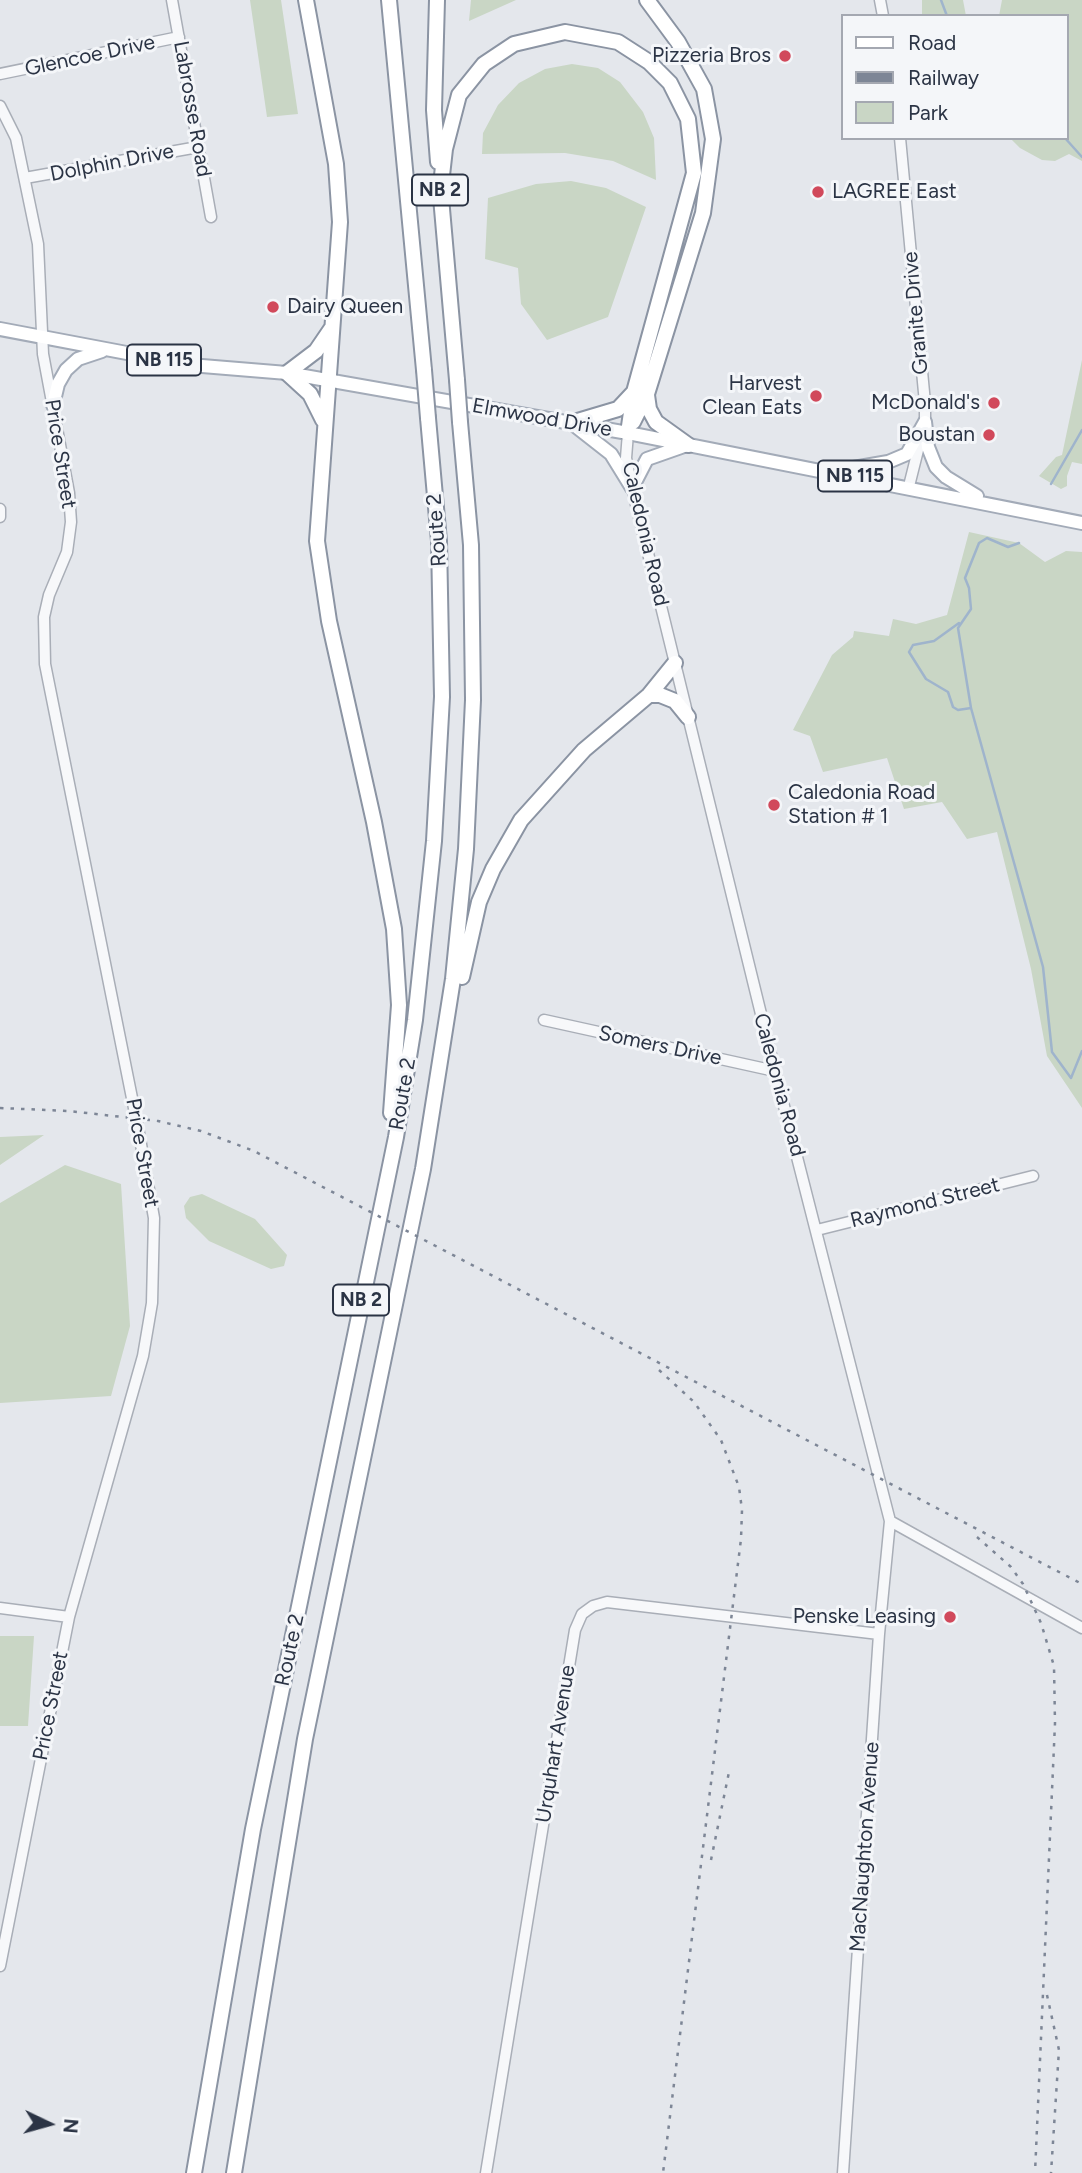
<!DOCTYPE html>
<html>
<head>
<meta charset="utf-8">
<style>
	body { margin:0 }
	#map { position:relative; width:1082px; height:2173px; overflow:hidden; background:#e4e7ec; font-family:Figtree,sans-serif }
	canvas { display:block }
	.legend { position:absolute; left:841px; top:14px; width:228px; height:126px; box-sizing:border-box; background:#f4f6f9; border:2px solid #a4a8b1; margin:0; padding:9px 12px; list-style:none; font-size:21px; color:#2b3445 }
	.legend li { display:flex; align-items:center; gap:14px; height:35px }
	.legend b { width:35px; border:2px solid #a4a8b1 }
	.north { position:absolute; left:14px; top:2089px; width:70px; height:70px; -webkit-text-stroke:5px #f4f6f9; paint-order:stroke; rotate:95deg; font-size:19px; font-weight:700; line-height:28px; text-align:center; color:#2b3445 }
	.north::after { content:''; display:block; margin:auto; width:24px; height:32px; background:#2b3445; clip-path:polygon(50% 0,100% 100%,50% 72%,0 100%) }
</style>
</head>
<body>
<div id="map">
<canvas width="1082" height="2173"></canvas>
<ul class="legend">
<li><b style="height:9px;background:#fff"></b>Road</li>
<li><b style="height:9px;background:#7d8696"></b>Railway</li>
<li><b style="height:19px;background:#c9d6c5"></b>Park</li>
</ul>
<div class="north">N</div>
</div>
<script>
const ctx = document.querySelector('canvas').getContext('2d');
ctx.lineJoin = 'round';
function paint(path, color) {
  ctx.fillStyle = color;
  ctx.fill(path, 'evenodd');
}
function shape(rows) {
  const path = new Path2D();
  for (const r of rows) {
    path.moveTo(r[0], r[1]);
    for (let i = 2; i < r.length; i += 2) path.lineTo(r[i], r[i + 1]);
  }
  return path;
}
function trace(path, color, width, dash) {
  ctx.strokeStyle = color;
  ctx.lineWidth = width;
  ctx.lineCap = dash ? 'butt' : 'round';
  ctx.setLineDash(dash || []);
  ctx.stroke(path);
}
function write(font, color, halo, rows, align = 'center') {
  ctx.font = font + ' Figtree,sans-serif';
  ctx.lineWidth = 6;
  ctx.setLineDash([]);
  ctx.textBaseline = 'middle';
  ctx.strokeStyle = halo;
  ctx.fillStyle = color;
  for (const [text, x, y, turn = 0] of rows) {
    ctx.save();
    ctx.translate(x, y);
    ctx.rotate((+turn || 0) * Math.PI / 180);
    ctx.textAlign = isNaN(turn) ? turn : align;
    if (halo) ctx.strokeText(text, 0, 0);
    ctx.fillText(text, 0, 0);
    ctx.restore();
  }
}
const green = shape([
	[250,0,281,0,298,114,267,117],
	[471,0,516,0,469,21],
	[922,0,963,0,966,16,922,16],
	[1002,0,1082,0,1082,161,1069,154,1055,161,1042,160,1020,148,1010,138,1066,138,1066,16,999,16],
	[572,64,598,68,620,82,643,112,654,138,656,180,613,161,565,153,482,154,483,133,498,105,519,83,545,69],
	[571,181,606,188,646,207,608,317,547,340,521,304,518,268,485,259,488,198,536,184],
	[1082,360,1082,464,1072,462,1067,476,1067,486,1061,489,1039,476,1056,457,1062,455],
	[969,532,1019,543,1045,562,1066,551,1082,552,1082,1108,1047,1056,1031,969,997,832,967,839,942,802,904,809,887,758,823,772,810,736,793,730,832,655,853,637,854,631,889,636,893,619,916,624,947,615],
	[44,1135,0,1165,0,1137],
	[65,1165,121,1184,130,1326,111,1396,0,1403,0,1203],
	[202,1194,255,1219,287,1255,284,1266,271,1269,209,1241,186,1218,184,1206,190,1197],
	[0,1636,34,1636,28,1726,0,1726]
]);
const stream = shape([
	[941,0,947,16],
	[1065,138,1082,157],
	[1051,484,1082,430],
	[1019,543,1008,547,987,538,979,543,965,578,969,588,971,609,958,628,971,708,1043,967,1052,1052,1071,1078,1082,1051],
	[959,623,934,641,913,645,909,652,926,679,948,692,953,707,958,710,971,708]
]);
const minor = shape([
	[172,0,211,217],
	[880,0,883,16],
	[0,74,179,37],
	[0,106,16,138,38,244,43,354,69,493,71,522,67,552,49,595,44,617,45,664,139,1133,154,1218,152,1303,143,1356,69,1617,0,1966],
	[900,138,925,403,925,422,909,486],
	[25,178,198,147],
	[628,433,626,458,632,488,775,1071,890,1521,879,1634,843,2173],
	[0,509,0,517],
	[544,1020,775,1071],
	[817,1230,1033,1176],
	[890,1521,1082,1628],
	[0,1608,69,1617],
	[486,2173,575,1630,582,1614,593,1606,607,1602,879,1634]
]);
const major = shape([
	[0,329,190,365,287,373,628,433,1082,523],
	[53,405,58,384,66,370,78,359,102,351],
	[925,422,928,447,936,467,946,477,977,496],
	[574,425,611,454,632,488],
	[842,470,888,462,907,454,925,422],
	[632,488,647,459,684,446]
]);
const highway = shape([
	[306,0,336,164,340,222,317,541,329,621,374,822,394,929,399,1005,391,1113],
	[389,0,424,370],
	[437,0,434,110,438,162],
	[440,186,457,380],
	[440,193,445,149,459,95,484,64,514,44,565,32,618,42,649,62,670,83,688,119,694,173,634,392,628,433],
	[647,395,649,409,656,422,688,445],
	[323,420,310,394,287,373,316,351,331,329],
	[633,422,647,394,703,213,713,139,704,89,678,42,647,0],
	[571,423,618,409,633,393],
	[649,695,660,695,675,701,688,717],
	[462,977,479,902,493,869,521,820,584,750,649,695,675,663],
	[194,2173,253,1829,396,1137,415,1020,434,841,442,697,439,541,428,418],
	[234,2173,305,1739,423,1169,453,979,466,849,473,700,471,545,460,422]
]);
const rail = shape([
	[0,1108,69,1111,158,1121,201,1131,254,1151,1082,1584],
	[659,1370,694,1402,721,1440,739,1487,742,1510,741,1539,663,2173],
	[977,1537,1011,1567,1023,1584,1041,1623,1054,1666,1055,1723,1035,2173],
	[711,1860,729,1772],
	[1047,1995,1059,2050,1051,2173]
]);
const highwayBridge = shape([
	[424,370,428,418],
	[457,380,460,422]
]);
const markers = [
	[785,56,7,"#d1495b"],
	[818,192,7,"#d1495b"],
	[273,307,7,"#d1495b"],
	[816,396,7,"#d1495b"],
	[994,403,7,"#d1495b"],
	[989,435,7,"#d1495b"],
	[774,805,7,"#d1495b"],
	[950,1617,7,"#d1495b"]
];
const shields = [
	[440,190,56],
	[164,360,74],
	[855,476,74],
	[361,1300,56]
];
const shieldNames = [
	["NB 2",440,190],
	["NB 115",164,360],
	["NB 115",855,476],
	["NB 2",361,1300]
];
const streetNames = [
	["Glencoe Drive",90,56,-12],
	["Labrosse Road",192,109,80],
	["Dolphin Drive",112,163,-11],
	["Granite Drive",916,313,-95],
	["Elmwood Drive",542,418,10],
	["Price Street",60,454,81],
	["Route 2",437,530,-94],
	["Caledonia Road",645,534,77],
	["Somers Drive",660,1046,12],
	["Caledonia Road",779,1085,75],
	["Route 2",403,1094,-80],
	["Price Street",142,1153,80],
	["Raymond Street",925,1203,-14],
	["Route 2",290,1650,-78],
	["Price Street",51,1706,-79],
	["Urquhart Avenue",556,1744,-81],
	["MacNaughton Avenue",865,1847,-86]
];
const poiNames = [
	["Pizzeria Bros",771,56],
	["LAGREE East",832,192,"left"],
	["Dairy Queen",287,307,"left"],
	["Harvest",802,384],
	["Clean Eats",802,408],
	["McDonald's",980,403],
	["Boustan",975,435],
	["Caledonia Road",788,793,"left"],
	["Station # 1",788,817,"left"],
	["Penske Leasing",936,1617]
];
paint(green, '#c9d6c5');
trace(stream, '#9fb4cc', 2.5);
trace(minor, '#a9aeb7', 13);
trace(major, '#a3abb8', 16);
trace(highway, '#8b94a3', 18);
trace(minor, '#f7f8fa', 10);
trace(major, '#fff', 12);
trace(highway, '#fff', 14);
trace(rail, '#7d8696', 2.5, [3.5, 7]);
trace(highwayBridge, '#8b94a3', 18, []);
trace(highwayBridge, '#fff', 14);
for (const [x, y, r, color] of markers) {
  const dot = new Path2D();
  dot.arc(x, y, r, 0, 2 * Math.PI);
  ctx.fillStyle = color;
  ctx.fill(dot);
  trace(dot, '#f4f6f9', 2.5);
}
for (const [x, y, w] of shields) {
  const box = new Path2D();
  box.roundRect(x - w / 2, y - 15.5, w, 31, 5);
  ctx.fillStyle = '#f4f6f9';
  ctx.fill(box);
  trace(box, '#2b3445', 2);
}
write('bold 19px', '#2b3445', null, shieldNames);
write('21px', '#2b3445', '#f4f6f9', streetNames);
write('21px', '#2b3445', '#f4f6f9', poiNames, 'right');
</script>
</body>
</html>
